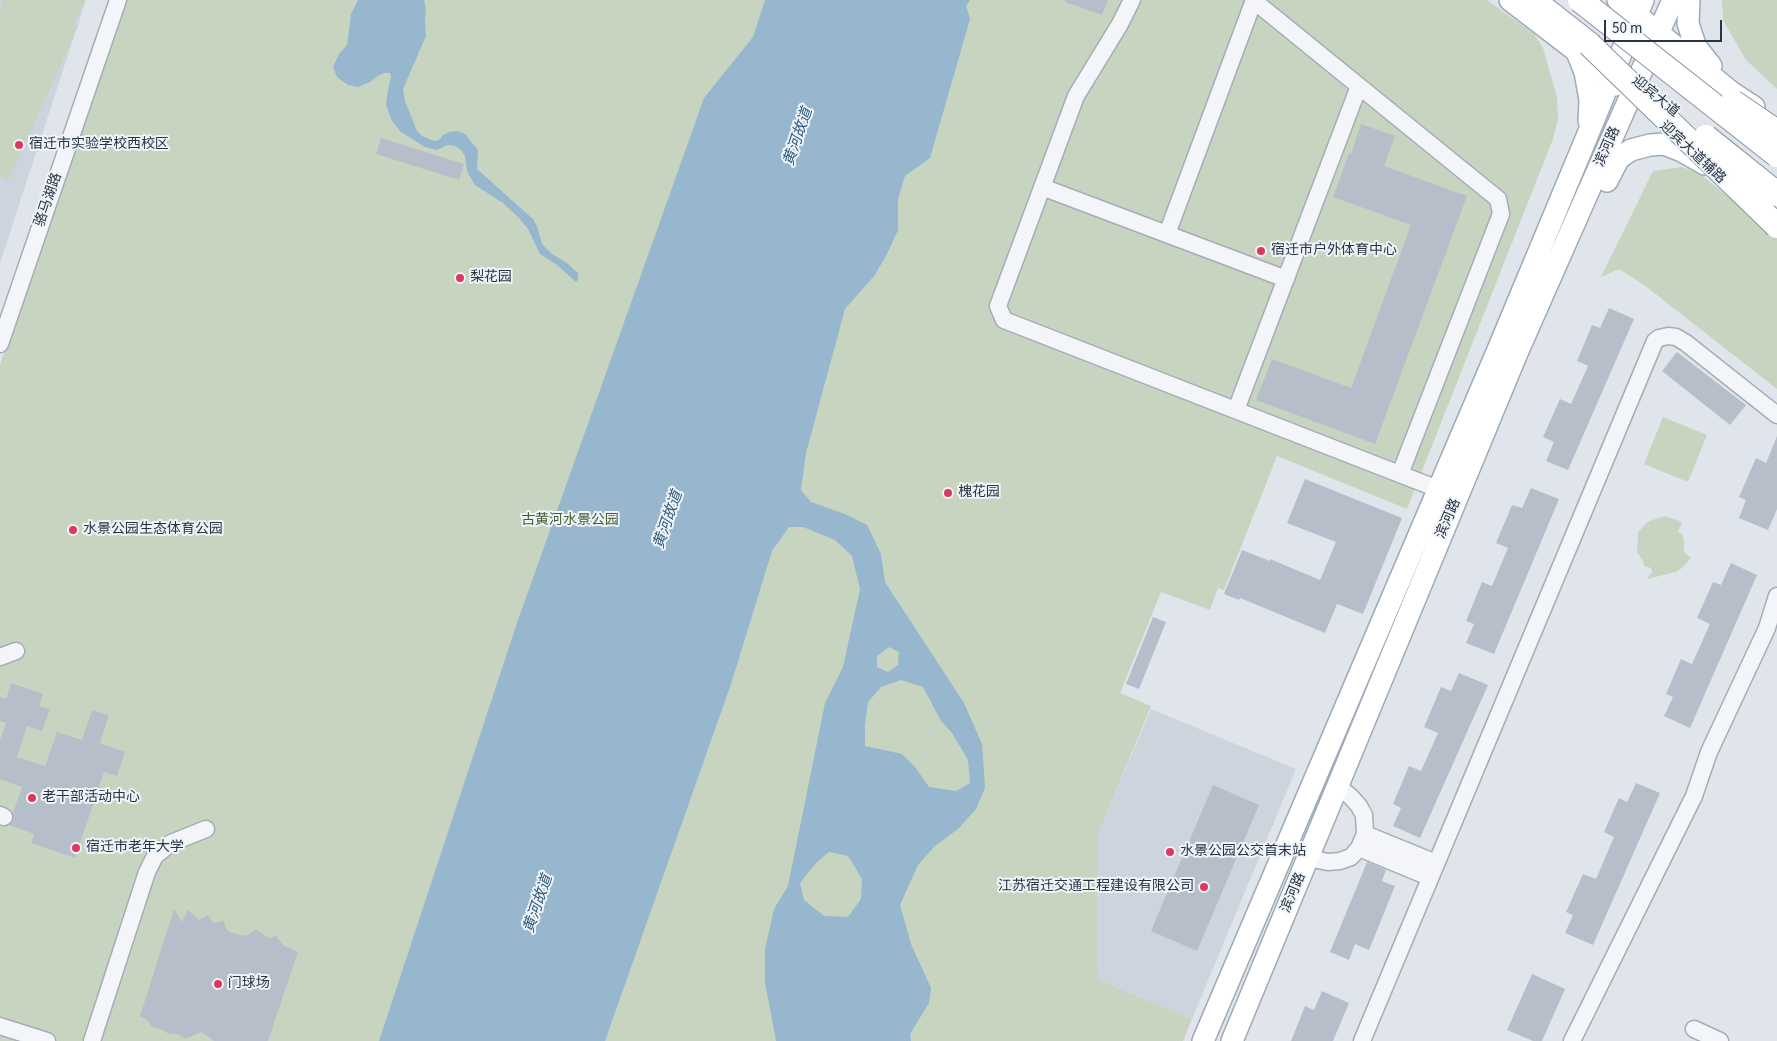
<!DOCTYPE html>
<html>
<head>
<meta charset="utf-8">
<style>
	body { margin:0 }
	#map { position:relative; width:1777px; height:1041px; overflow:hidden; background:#e0e5eb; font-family:"Source Sans 3",sans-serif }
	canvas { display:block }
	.scale { position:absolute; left:1604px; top:20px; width:118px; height:22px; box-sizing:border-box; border:2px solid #273444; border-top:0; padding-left:6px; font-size:15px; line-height:18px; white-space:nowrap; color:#273444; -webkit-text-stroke:4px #f0f4f8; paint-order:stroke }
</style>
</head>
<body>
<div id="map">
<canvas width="1777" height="1041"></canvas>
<div class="scale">50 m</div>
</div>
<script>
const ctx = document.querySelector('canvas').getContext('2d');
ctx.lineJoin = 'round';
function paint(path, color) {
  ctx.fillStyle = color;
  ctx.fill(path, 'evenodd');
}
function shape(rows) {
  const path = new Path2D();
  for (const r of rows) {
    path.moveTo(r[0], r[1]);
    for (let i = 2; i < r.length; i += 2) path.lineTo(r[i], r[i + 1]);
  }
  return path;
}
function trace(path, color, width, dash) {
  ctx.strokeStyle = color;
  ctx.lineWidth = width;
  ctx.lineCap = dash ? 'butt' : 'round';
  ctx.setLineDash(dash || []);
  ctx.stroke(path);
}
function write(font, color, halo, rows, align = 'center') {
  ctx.font = font + ' "Source Sans 3","Noto Sans SC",sans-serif';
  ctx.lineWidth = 4;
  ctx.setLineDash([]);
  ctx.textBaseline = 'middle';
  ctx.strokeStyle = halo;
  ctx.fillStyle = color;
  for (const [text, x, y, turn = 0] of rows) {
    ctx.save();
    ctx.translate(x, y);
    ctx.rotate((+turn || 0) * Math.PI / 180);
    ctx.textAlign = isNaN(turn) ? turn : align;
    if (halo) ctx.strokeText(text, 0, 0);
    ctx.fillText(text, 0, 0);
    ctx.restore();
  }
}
const built = shape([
	[0,0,86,0,0,263],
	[1151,709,1296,769,1192,1019,1097,979,1098,835]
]);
const green = shape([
	[3,0,85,0,74,24,78,26,8,181,0,177,0,8],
	[119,0,1487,0,1534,34,1543,48,1557,97,1558,120,1553,139,1407,509,1277,456,1224,590,1218,588,1210,610,1161,592,1120,693,1151,706,1098,835,1097,979,1192,1019,1183,1041,0,1041,0,365],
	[1722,0,1777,0,1777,89,1746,60,1723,20],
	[1682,167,1699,173,1777,236,1777,389,1644,285,1619,269,1601,277,1653,171],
	[1663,417,1707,435,1688,482,1644,464],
	[1665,516,1682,522,1678,532,1681,533,1684,539,1684,552,1691,558,1682,568,1676,572,1647,579,1652,572,1651,568,1644,566,1643,561,1637,552,1638,532,1649,521]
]);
const water = shape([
	[358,0,424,0,426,9,425,21,426,36,403,89,405,101,417,131,422,136,434,141,439,140,443,135,449,132,457,131,465,134,478,150,477,169,533,219,537,226,542,244,552,254,567,263,578,273,578,280,576,282,557,265,540,254,528,229,519,218,503,203,475,185,467,171,465,156,461,150,455,146,448,145,437,150,425,147,401,132,392,121,386,105,387,95,391,77,390,73,384,73,376,77,370,82,358,87,348,85,337,77,333,67,339,54,347,45,351,14],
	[765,0,970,0,966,6,970,19,930,158,905,176,898,199,898,230,886,256,874,276,845,309,806,453,801,490,811,502,845,514,867,525,881,554,885,582,964,703,982,744,985,788,976,809,958,829,935,846,918,865,900,905,911,944,931,988,929,1003,910,1034,911,1041,776,1041,765,982,765,949,774,909,788,886,825,703,843,667,860,589,852,556,835,540,803,527,789,527,772,551,731,684,605,1041,379,1041,518,620,704,98,753,37],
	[889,647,899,652,898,665,888,672,877,667,877,656],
	[901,680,923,687,941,721,952,733,968,760,970,783,956,791,929,787,915,767,902,754,865,746,865,725,868,702,881,687],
	[829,852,848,856,862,879,861,899,848,917,824,916,804,900,800,883,816,863]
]);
const building = shape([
	[1065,0,1108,0,1102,15,1065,2],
	[1361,124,1395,136,1384,166,1467,196,1375,444,1256,400,1272,359,1351,388,1411,225,1333,197,1349,153,1351,154],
	[381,138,464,164,459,180,376,154],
	[1609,308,1634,319,1568,470,1546,461,1554,442,1543,437,1560,399,1571,404,1588,366,1577,361,1592,325,1600,328],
	[1677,352,1746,405,1730,425,1662,371],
	[1777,436,1777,509,1768,530,1739,518,1746,500,1739,497,1756,458,1766,463],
	[1305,479,1402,518,1363,614,1337,604,1325,633,1240,598,1239,600,1224,594,1242,550,1270,561,1270,559,1320,580,1336,542,1287,523],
	[1531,488,1559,499,1494,654,1466,643,1474,624,1466,621,1482,582,1492,586,1508,548,1496,543,1512,505,1522,508],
	[1731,563,1757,575,1690,728,1664,716,1673,697,1666,694,1681,659,1692,664,1710,624,1697,618,1713,582,1721,585],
	[1153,617,1166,622,1139,689,1126,684],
	[1459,673,1488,685,1420,838,1393,826,1401,808,1393,804,1409,766,1421,771,1438,733,1424,727,1441,687,1451,691],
	[11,683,43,694,39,706,50,709,42,731,27,726,17,757,45,766,57,732,82,740,92,710,109,715,100,743,125,752,117,776,104,772,75,858,31,843,34,834,9,825,13,821,13,813,22,787,0,779,0,740,6,723,0,721,0,697,6,699],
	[1636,783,1660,793,1593,945,1565,933,1573,915,1566,912,1583,874,1596,879,1614,837,1604,832,1619,798,1627,802],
	[1213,785,1259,805,1197,951,1151,931],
	[1367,862,1386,870,1382,881,1395,886,1369,950,1355,944,1349,960,1330,952],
	[174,909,182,922,188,910,199,920,208,915,213,923,224,921,225,927,229,932,246,936,256,929,269,938,276,936,284,946,298,952,268,1041,214,1041,201,1032,185,1039,180,1035,173,1033,169,1034,160,1029,152,1027,147,1020,140,1016],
	[1532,974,1565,989,1542,1041,1533,1041,1507,1030],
	[1322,991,1349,1003,1333,1041,1291,1041,1305,1006,1314,1010]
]);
const minor = shape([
	[1132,0,1120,24,1076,96,998,306,1004,320,1438,489],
	[1253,0,1498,199,1501,214,1400,474],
	[1042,187,1286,279],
	[1167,234,1254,0],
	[0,344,118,0],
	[1236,410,1359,86],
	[0,657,16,651],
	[0,815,4,817],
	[1365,834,1436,863],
	[1359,848,1429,877],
	[1308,858,1328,862,1340,861,1351,857,1359,848,1365,834,1364,815,1359,806,1351,797,1338,786],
	[0,1026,47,1041],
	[1694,1029,1720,1041],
	[92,1041,147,872,155,856,171,843,206,829],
	[1362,1041,1655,341,1659,338,1668,336,1676,337,1686,343,1777,415],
	[1572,1041,1694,796,1709,752,1767,628,1777,596]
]);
const major = shape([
	[1510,0,1588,60,1616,85],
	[1618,0,1731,92,1754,107],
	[1689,0,1688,23,1692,36,1696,47,1711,66],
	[1577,52,1585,72,1590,100,1589,121],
	[1607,181,1619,158,1631,150,1650,145,1664,144,1682,151,1705,164],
	[1203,1041,1497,352,1588,134,1643,0],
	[1232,1041,1517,353,1673,0]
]);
const highway = shape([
	[1533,0,1589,44]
]);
const highwayBridge = shape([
	[1580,0,1777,155],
	[1589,44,1777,226],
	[1733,102,1777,132],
	[1706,137,1777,194]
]);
const markers = [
	[19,145,5,"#dd385f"],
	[1261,251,5,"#dd385f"],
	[460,278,5,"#dd385f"],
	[948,493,5,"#dd385f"],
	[73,530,5,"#dd385f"],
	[32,798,5,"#dd385f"],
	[76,848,5,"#dd385f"],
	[1170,852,5,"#dd385f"],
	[1204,887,5,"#dd385f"],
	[218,984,5,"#dd385f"]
];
const streetNames = [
	["迎宾大道",1655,97,39],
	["滨河路",1608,147,-66],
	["迎宾大道辅路",1692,153,43],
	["骆马湖路",49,200,-71],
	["滨河路",1449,519,-67],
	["滨河路",1294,893,-67]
];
const poiNames = [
	["宿迁市实验学校西校区",29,145],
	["宿迁市户外体育中心",1271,251],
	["梨花园",470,278],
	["槐花园",958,493],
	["水景公园生态体育公园",83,530],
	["老干部活动中心",42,798],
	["宿迁市老年大学",86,848],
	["水景公园公交首末站",1180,852],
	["江苏宿迁交通工程建设有限公司",1194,887,"right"],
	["门球场",228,984]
];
const parkNames = [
	["古黄河水景公园",570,521]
];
const waterNames = [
	["黄河故道",799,137,-71],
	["黄河故道",669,520,-71],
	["黄河故道",539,904,-71]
];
paint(built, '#ced4dd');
paint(green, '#c7d5c0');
paint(water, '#97b7ce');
paint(building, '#b6bfc9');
trace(minor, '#a5acb6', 19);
trace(major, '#9eaab8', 24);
trace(highway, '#8694a3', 26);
trace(minor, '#f3f5f8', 16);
trace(major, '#fff', 21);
trace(highway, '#fff', 24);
trace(highwayBridge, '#8694a3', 26, []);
trace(highwayBridge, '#fff', 24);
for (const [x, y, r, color] of markers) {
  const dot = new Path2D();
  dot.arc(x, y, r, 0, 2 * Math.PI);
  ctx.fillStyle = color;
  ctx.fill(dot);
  trace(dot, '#f0f4f8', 2);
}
write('14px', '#273444', '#f0f4f8', streetNames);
write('14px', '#273444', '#f0f4f8', poiNames, 'left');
write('14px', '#3f6132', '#f0f4f8', parkNames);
write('italic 15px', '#2c577c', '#f0f4f8', waterNames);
</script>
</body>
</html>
